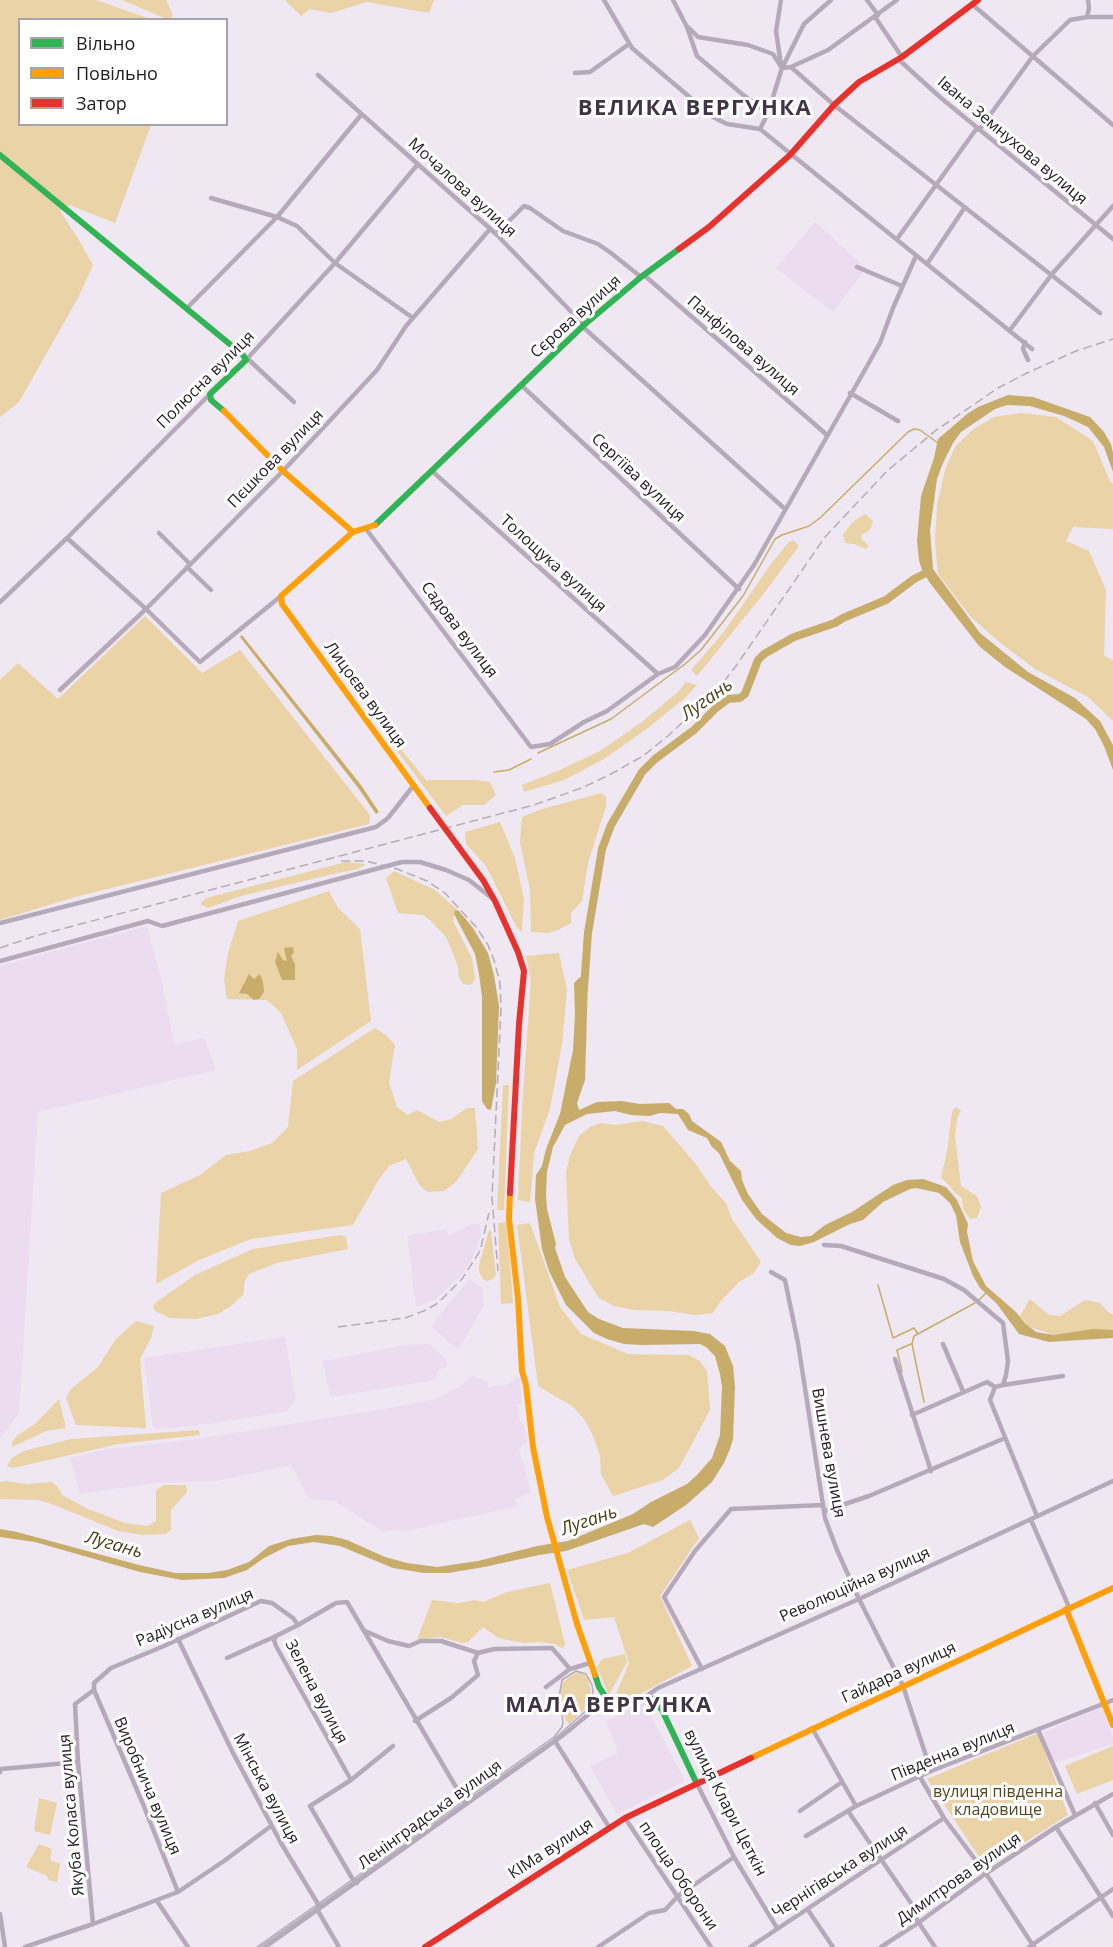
<!DOCTYPE html>
<html>
<head>
<meta charset="utf-8">
<style>
	body { margin:0 }
	#map { position:relative; width:1113px; height:1947px; overflow:hidden; background:#efe7f2; font-family:"Open Sans",sans-serif }
	canvas { display:block }
	.legend { position:absolute; left:18px; top:18px; width:210px; height:108px; box-sizing:border-box; background:#fff; border:2px solid #a6a4a7; margin:0; padding:8px 10px; list-style:none; font-size:18px; color:#211b23 }
	.legend li { display:flex; align-items:center; gap:12px; height:30px }
	.legend b { width:30px; border:2px solid #a6a4a7 }
</style>
</head>
<body>
<div id="map">
<canvas width="1113" height="1947"></canvas>
<ul class="legend">
<li><b style="height:8px;background:#30b455"></b>Вільно</li>
<li><b style="height:8px;background:#ff9f0a"></b>Повільно</li>
<li><b style="height:8px;background:#e5322d"></b>Затор</li>
</ul>
</div>
<script>
const ctx = document.querySelector('canvas').getContext('2d');
ctx.lineJoin = 'round';
function paint(path, color) {
  ctx.fillStyle = color;
  ctx.fill(path, 'evenodd');
}
function shape(rows) {
  const path = new Path2D();
  for (const r of rows) {
    path.moveTo(r[0], r[1]);
    for (let i = 2; i < r.length; i += 2) path.lineTo(r[i], r[i + 1]);
  }
  return path;
}
function trace(path, color, width, dash) {
  ctx.strokeStyle = color;
  ctx.lineWidth = width;
  ctx.lineCap = dash ? 'butt' : 'round';
  ctx.setLineDash(dash || []);
  ctx.stroke(path);
}
function write(font, color, halo, rows, align = 'center') {
  ctx.font = font + ' "Open Sans",sans-serif';
  ctx.lineWidth = 6;
  ctx.setLineDash([]);
  ctx.textBaseline = 'middle';
  ctx.strokeStyle = halo;
  ctx.fillStyle = color;
  for (const [text, x, y, turn = 0] of rows) {
    ctx.save();
    ctx.translate(x, y);
    ctx.rotate((+turn || 0) * Math.PI / 180);
    ctx.textAlign = isNaN(turn) ? turn : align;
    if (halo) ctx.strokeText(text, 0, 0);
    ctx.fillText(text, 0, 0);
    ctx.restore();
  }
}
const built = shape([
	[815,222,866,268,833,312,776,268],
	[147,926,162,982,174,1045,204,1038,216,1070,38,1112,19,1413,0,1438,0,966],
	[473,1224,480,1224,481,1235,471,1262,464,1272,435,1300,416,1307,407,1236,446,1229,449,1235],
	[469,1279,483,1288,484,1305,458,1350,431,1326],
	[285,1337,296,1400,287,1411,208,1424,159,1429,153,1427,144,1358],
	[429,1344,445,1358,448,1367,439,1369,434,1380,330,1397,323,1361,408,1345],
	[472,1375,488,1383,488,1388,509,1384,515,1377,520,1378,522,1404,517,1405,520,1421,524,1424,527,1442,519,1448,531,1493,515,1499,517,1506,407,1531,392,1530,383,1532,335,1501,309,1499,291,1465,217,1481,155,1483,80,1494,70,1458,108,1449,197,1439,390,1408,436,1399,460,1386],
	[644,1702,685,1781,617,1814,590,1766,618,1753,606,1721],
	[1102,1708,1113,1737,1113,1744,1054,1763,1043,1733,1061,1725,1061,1724]
]);
const green = shape([
	[0,0,96,0,150,19,20,20,20,124,151,125,115,223,70,205,60,211,79,240,93,265,79,296,19,402,0,417],
	[122,0,166,0,173,15,170,19,167,19],
	[285,0,434,0,429,13,367,2,331,13,310,9,301,16],
	[1021,413,1056,417,1093,441,1110,481,1113,484,1113,529,1073,527,1066,541,1089,551,1106,590,1104,656,1113,660,1113,721,1088,697,1035,669,998,641,970,616,938,574,935,541,937,505,945,470,955,447,972,430,994,417],
	[865,514,873,521,870,530,861,535,862,540,869,546,866,549,854,544,845,543,843,534,854,521],
	[793,540,799,546,765,592,697,676,691,670,723,633,771,564,788,543],
	[145,616,202,673,240,650,370,815,369,824,75,897,0,920,0,680,18,663,58,699],
	[686,682,697,685,686,697,648,728,604,759,564,780,524,792,522,785,560,770,600,751,643,721,679,691],
	[391,737,426,780,476,780,490,782,496,795,484,805,463,805,446,816,388,739],
	[601,793,606,797,606,806,588,863,582,901,571,913,571,923,558,930,548,933,531,932,530,890,520,842,522,817,539,810],
	[500,822,515,858,524,899,522,932,517,928,486,866,466,844,465,832],
	[346,862,366,864,358,869,333,874,241,896,208,908,200,904,206,898],
	[394,871,435,890,459,911,455,910,453,921,472,958,475,978,472,984,469,985,462,983,459,977,458,966,446,937,431,921,423,915,398,913,386,878],
	[329,891,338,908,360,929,371,1021,297,1070,297,1049,281,1013,267,1000,227,999,224,979,228,953,238,921],
	[559,953,567,990,562,1044,550,1109,534,1153,530,1202,518,1200,522,1109,531,979,526,956],
	[375,1028,386,1035,395,1045,389,1082,397,1107,408,1115,417,1110,439,1122,451,1119,467,1108,475,1108,478,1149,456,1182,444,1191,428,1192,420,1186,406,1159,389,1166,379,1179,353,1225,251,1239,199,1260,156,1284,161,1193,200,1175,226,1155,250,1151,272,1143,288,1127,293,1081],
	[503,1085,509,1085,504,1210,497,1210],
	[955,1107,961,1110,957,1119,955,1136,961,1186,977,1196,981,1207,977,1218,970,1219,963,1209,962,1198,954,1192,950,1186,941,1178,947,1151,952,1112],
	[642,1121,663,1126,695,1163,712,1188,726,1203,732,1219,761,1262,754,1273,739,1282,720,1302,713,1313,695,1315,669,1311,633,1310,614,1306,598,1297,575,1259,569,1239,566,1173,570,1155,579,1136,590,1127,601,1123,616,1125],
	[507,1222,513,1303,501,1304,498,1223],
	[530,1223,560,1307,581,1334,628,1354,689,1355,700,1361,707,1371,710,1410,679,1468,663,1480,613,1496,601,1474,600,1456,593,1436,585,1420,572,1406,538,1386,517,1225],
	[489,1230,491,1231,496,1275,493,1279,487,1281,483,1279,479,1272,479,1265],
	[340,1235,346,1237,348,1249,277,1263,249,1274,245,1281,243,1295,231,1306,218,1314,196,1319,169,1318,155,1311,153,1306,158,1301,195,1275,253,1249],
	[1030,1299,1049,1315,1060,1316,1085,1300,1100,1303,1109,1313,1113,1314,1113,1330,1054,1335,1030,1327,1020,1316],
	[136,1321,154,1326,151,1338,140,1359,146,1428,76,1425,66,1398,71,1389,98,1367,116,1339],
	[59,1399,66,1428,46,1431,12,1447,12,1442,18,1435,35,1424],
	[199,1430,200,1435,118,1444,13,1468,7,1466,12,1458,24,1451,71,1439],
	[6,1481,27,1484,52,1482,58,1487,62,1495,88,1509,125,1523,148,1526,156,1521,156,1490,164,1485,186,1485,187,1492,171,1510,171,1530,165,1534,143,1535,118,1531,52,1504,38,1500,0,1499,0,1482],
	[690,1520,699,1538,660,1596,692,1666,640,1694,620,1700,617,1692,629,1663,614,1617,584,1620,567,1570,628,1553],
	[550,1583,565,1644,563,1649,555,1644,539,1642,523,1643,498,1638,483,1627,468,1642,462,1643,441,1637,417,1640,432,1600,458,1603,475,1600,483,1602,507,1592],
	[625,1654,627,1662,609,1695,597,1667,602,1659],
	[577,1672,584,1674,588,1679,591,1692,587,1707,569,1724,565,1719,561,1703,561,1688,563,1682],
	[1038,1733,1068,1815,986,1867,927,1779],
	[1113,1746,1113,1780,1077,1794,1065,1766],
	[39,1798,57,1803,50,1835,34,1831],
	[39,1844,52,1849,50,1860,60,1864,57,1882,49,1880,47,1876,26,1867]
]);
const water = shape([
	[1008,395,1033,397,1090,417,1104,432,1111,444,1113,453,1113,472,1104,447,1088,427,1064,416,1030,406,1007,405,995,409,961,432,953,443,943,463,937,479,930,530,933,569,980,633,1028,672,1075,698,1100,721,1113,745,1113,770,1104,746,1095,729,1086,719,1005,667,979,646,930,583,922,570,919,560,917,541,921,496,934,458,938,439,967,414,978,407],
	[242,635,361,785,379,812,376,814,359,789,240,637],
	[455,910,459,911,473,928,488,953,494,975,499,1006,496,1083,491,1110,487,1109,482,1101,482,997,479,974,475,954,454,914],
	[293,947,294,952,291,956,295,964,295,980,282,980,275,962,278,952,283,960,287,961,284,948],
	[249,974,254,979,260,974,263,982,264,992,259,999,254,1000,247,994,239,993],
	[580,977,588,980,585,1080,577,1103,579,1110,597,1102,622,1101,640,1104,669,1103,676,1109,683,1109,689,1114,692,1121,721,1142,730,1161,741,1171,742,1180,748,1194,762,1214,786,1233,801,1237,811,1236,825,1225,852,1212,893,1185,907,1180,923,1179,946,1187,957,1200,968,1224,967,1232,973,1261,986,1286,1016,1312,1025,1323,1036,1332,1054,1335,1093,1329,1113,1330,1113,1338,1049,1342,1019,1334,997,1304,980,1288,973,1276,960,1242,956,1215,950,1203,939,1193,916,1188,910,1189,883,1202,863,1220,850,1224,814,1242,800,1246,791,1245,777,1238,756,1219,742,1200,719,1153,712,1147,707,1138,688,1130,678,1114,660,1113,650,1116,631,1115,615,1111,587,1114,565,1125,553,1147,547,1172,546,1195,547,1209,556,1244,555,1248,565,1277,588,1312,599,1319,623,1328,694,1331,710,1334,725,1346,733,1366,735,1387,733,1439,730,1449,724,1463,712,1482,686,1505,653,1527,644,1524,566,1551,539,1555,484,1567,448,1573,424,1573,393,1568,340,1546,314,1542,288,1546,264,1558,247,1570,224,1578,182,1580,140,1572,35,1542,0,1537,0,1529,17,1532,139,1565,175,1573,208,1573,227,1570,249,1562,269,1546,291,1539,316,1535,332,1536,347,1540,385,1557,407,1563,437,1567,478,1561,537,1546,568,1541,633,1514,651,1502,687,1484,697,1475,712,1458,720,1435,722,1387,720,1374,715,1356,706,1347,700,1344,642,1345,624,1344,607,1339,594,1333,566,1305,549,1271,542,1249,535,1199,536,1175,542,1166,546,1149,560,1114,573,1050,575,1015,574,983]
]);
const stream = shape([
	[538,753,611,719,685,664,701,650,743,596,775,539,782,535,809,526,820,518,908,432,914,429,920,430,938,443],
	[494,772,509,770,531,759],
	[878,1285,893,1338,914,1328,918,1334],
	[979,1300,986,1293],
	[902,1372,897,1350,911,1344],
	[924,1402,912,1344,914,1336,975,1303]
]);
const river = shape([
	[584,988,588,933,602,849,611,825,642,772,655,759,694,730,716,708,728,699,740,698,745,694,758,660,764,654,794,637,835,623,843,618,886,600,914,579,928,572]
]);
const street = shape([
	[604,0,632,48,713,117,727,124,760,129],
	[673,0,687,27,697,56,742,94,768,113],
	[781,0,776,31,781,65],
	[867,0,878,15],
	[897,0,828,50,791,67,782,68,768,113,760,129,1032,349],
	[973,5,1113,125],
	[875,17,902,57],
	[1087,17,1089,8,1088,0],
	[688,27,698,37,748,45,773,54,782,68],
	[898,59,941,98,1113,239],
	[791,67,834,105,1100,313],
	[782,68,804,24,831,0],
	[575,73,590,72,629,44],
	[318,75,496,234,584,325],
	[979,130,1033,56,1070,20,1087,17,1113,17],
	[211,198,277,217,297,226,335,263,413,318],
	[496,234,524,206,530,208,563,231,598,244,611,253,641,277],
	[897,239,977,128],
	[927,264,965,207],
	[857,267,902,286],
	[644,275,827,435],
	[186,309,277,217,361,115],
	[583,327,785,509],
	[1010,330,1052,274,1113,206],
	[1025,342,1023,349,1028,360],
	[248,359,294,402],
	[246,360,335,263,418,164],
	[521,385,739,589],
	[850,393,898,421],
	[432,471,658,674],
	[366,529,531,747,550,744,584,722,607,711,658,674,675,667,705,635,754,565,862,375,880,343,893,308,916,256],
	[159,533,190,564],
	[67,538,146,609,200,662,281,596],
	[187,567,211,590],
	[0,602,67,538,210,394],
	[60,690,146,609,283,471,377,370,406,326,490,229],
	[0,923,376,827,388,818,414,785],
	[0,961,148,921,162,926,402,862,420,862,446,870,469,880,493,899],
	[824,1245,841,1246,944,1279,964,1290,1003,1323,1008,1361,1006,1375,1003,1385,995,1387,990,1400,1037,1516],
	[771,1272,785,1280,798,1343,825,1518,837,1550,859,1599,903,1686,931,1771],
	[943,1344,963,1391],
	[895,1359,931,1471],
	[1003,1385,1063,1376],
	[912,1415,987,1382,995,1387],
	[824,1511,869,1496,1005,1438],
	[1031,1520,1069,1607],
	[298,1625,276,1636,274,1640,276,1646,351,1780,310,1806,352,1878,357,1883],
	[365,1631,388,1641,409,1646,421,1641,441,1641,478,1653,494,1649,552,1648,570,1669],
	[178,1639,232,1751,281,1843,318,1904,318,1911,339,1947],
	[227,1658,276,1636],
	[702,1669,664,1597,695,1551,731,1509,823,1505],
	[546,1687,570,1669,590,1663],
	[94,1690,143,1804,178,1892],
	[645,1697,658,1688,859,1599,1113,1481],
	[415,1721,451,1698,478,1675,474,1661,478,1653],
	[812,1728,856,1806],
	[1038,1730,1075,1815],
	[555,1741,609,1827],
	[0,1772,1,1769,78,1762],
	[920,1777,944,1818,989,1878,1034,1947],
	[351,1780,393,1746],
	[697,1784,734,1857,777,1928],
	[1095,1803,1113,1835],
	[800,1811,842,1782],
	[848,1811,913,1906,917,1920,935,1947],
	[625,1818,711,1947],
	[1056,1827,1113,1916],
	[806,1836,856,1806,931,1771,1113,1700],
	[157,1901,188,1947],
	[808,1910,833,1947],
	[0,1914,5,1947],
	[93,1924,78,1762,75,1704,94,1690,94,1683,111,1668,164,1646,261,1601,272,1603,293,1618,298,1625,336,1603,347,1602,466,1804],
	[25,1947,93,1924,178,1892,224,1861,271,1826],
	[265,1947,562,1736,607,1699],
	[598,1947,649,1913,665,1910,678,1896,734,1857],
	[750,1947,944,1818],
	[881,1947,918,1923,985,1874,1056,1827,1113,1794],
	[1029,1947,1113,1889]
]);
const fast = shape([
	[0,155,243,355,246,360,210,394,211,400,224,411],
	[375,525,584,325,641,277,679,249],
	[595,1675,599,1687,607,1699,618,1705,645,1697,653,1699,662,1710,697,1784]
]);
const slow = shape([
	[224,411,283,471,353,532],
	[375,525,353,532,281,596,282,604,430,808],
	[510,1193,509,1218,518,1298,522,1371,526,1385,533,1447,547,1517,577,1624,595,1675],
	[1066,1609,1113,1725],
	[751,1758,1113,1588]
]);
const jam = shape([
	[679,249,709,227,790,155,834,105,859,82,902,57,978,0],
	[458,846,483,880,495,901,518,952,524,971,519,1024,510,1193],
	[425,1947,625,1818,751,1758]
]);
const tram = shape([
	[257,1947,554,1737,562,1727,563,1722,559,1697,562,1680,576,1671,586,1674,592,1685,593,1692,589,1708,553,1740,260,1947]
]);
const rail = shape([
	[341,861,366,861,397,869,427,881,445,893,477,928,488,945,494,960,500,983,501,1008,492,1198,498,1271],
	[0,948,35,936,534,805,584,787,611,774,643,756,668,736,719,688,736,666,825,537,887,471,935,431,998,388,1027,373,1076,351,1113,339],
	[338,1327,405,1318,426,1310,438,1303,462,1279,480,1251,489,1213]
]);
const jamBridge = shape([
	[430,808,458,846]
]);
const streetNames = [
	["Івана Земнухова вулиця",1012,141,40],
	["Мочалова вулиця",462,188,42],
	["Сєрова вулиця",576,317,-42],
	["Панфілова вулиця",743,346,41],
	["Полюсна вулиця",206,380,-45],
	["Пєшкова вулиця",276,459,-46],
	["Сергіїва вулиця",638,478,43],
	["Толощука вулиця",553,564,42],
	["Садова вулиця",459,630,53],
	["Лицоєва вулиця",365,695,54],
	["Вишнева вулиця",828,1453,80],
	["Революційна вулиця",855,1585,-24],
	["Радіусна вулиця",195,1618,-23],
	["Гайдара вулиця",899,1673,-25],
	["Зелена вулиця",316,1692,62],
	["Південна вулиця",953,1752,-22],
	["Виробнича вулиця",147,1786,67],
	["Мінська вулиця",266,1789,62],
	["вулиця Клари Цеткін",725,1803,63],
	["Якуба Коласа вулиця",72,1815,-95],
	["Ленінградська вулиця",430,1815,-36],
	["КІМа вулиця",551,1849,-33],
	["Чернігівська вулиця",840,1872,-33],
	["площа Оборони",678,1876,56],
	["Димитрова вулиця",959,1879,-35]
];
const parkNames = [
	["вулиця південна",998,1792],
	["кладовище",998,1810]
];
const waterNames = [
	["Лугань",707,700,-35],
	["Лугань",589,1521,-19],
	["Лугань",114,1545,16]
];
const districtNames = [
	["ВЕЛИКА ВЕРГУНКА",695,109],
	["МАЛА ВЕРГУНКА",609,1706]
];
paint(built, '#ecdcf0');
paint(green, '#ead3a7');
paint(water, '#c8ac6a');
trace(stream, '#c8ac6a', 1.5);
trace(river, '#c8ac6a', 8);
trace(street, '#b6aaba', 4.5);
trace(fast, '#30b455', 6);
trace(slow, '#ff9f0a', 6);
trace(jam, '#e5322d', 6);
trace(tram, '#b5acb8', 1.5);
trace(rail, '#b5acb8', 1.5, [9, 4.5]);
trace(jamBridge, '#e5322d', 6);
write('16px', '#211b23', '#fff', streetNames);
write('16px', '#57471f', '#fff', parkNames);
write('italic 18px', '#4e3e16', '#fff', waterNames);
ctx.letterSpacing = '1.5px';
write('bold 22px', '#413445', '#fff', districtNames);
ctx.letterSpacing = '0px';
</script>
</body>
</html>
